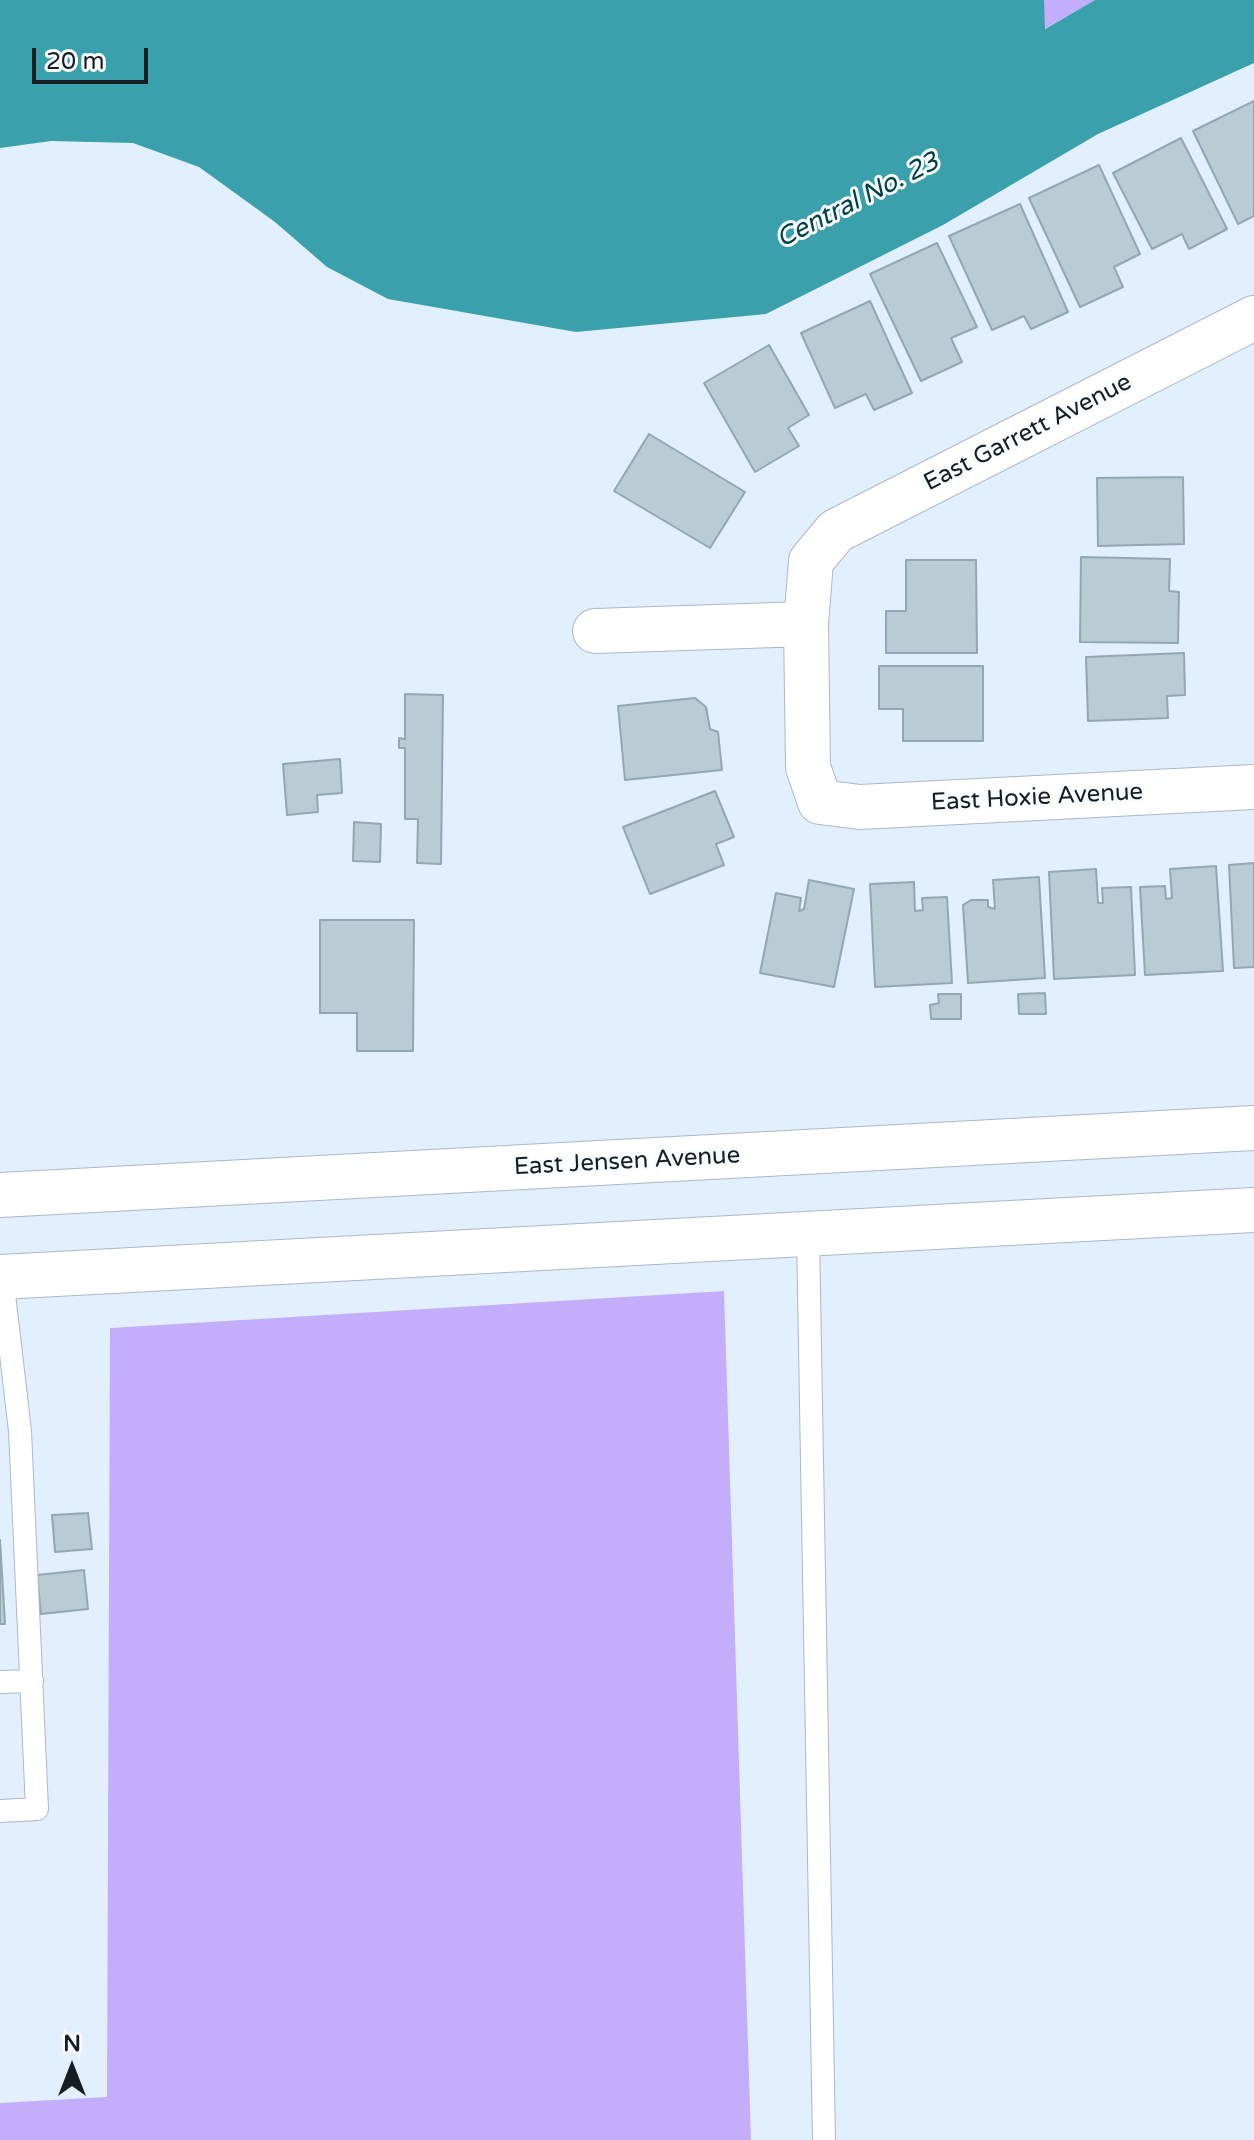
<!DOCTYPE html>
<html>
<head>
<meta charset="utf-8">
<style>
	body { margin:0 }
	#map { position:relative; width:1254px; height:2140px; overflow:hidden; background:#e2effe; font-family:"Varela Round",sans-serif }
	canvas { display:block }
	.north { position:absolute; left:32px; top:2028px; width:80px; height:80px; -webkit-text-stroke:6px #f8fbfe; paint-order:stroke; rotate:0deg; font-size:22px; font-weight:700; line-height:32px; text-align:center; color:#181d22 }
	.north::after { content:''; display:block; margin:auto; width:28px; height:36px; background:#181d22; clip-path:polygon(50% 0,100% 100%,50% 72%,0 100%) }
	.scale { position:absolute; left:32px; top:48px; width:116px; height:36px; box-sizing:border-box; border:4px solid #181d22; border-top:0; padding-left:10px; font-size:24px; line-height:28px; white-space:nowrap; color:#181d22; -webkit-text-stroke:6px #f8fbfe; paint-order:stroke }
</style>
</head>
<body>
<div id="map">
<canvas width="1254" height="2140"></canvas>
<div class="north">N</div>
<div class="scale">20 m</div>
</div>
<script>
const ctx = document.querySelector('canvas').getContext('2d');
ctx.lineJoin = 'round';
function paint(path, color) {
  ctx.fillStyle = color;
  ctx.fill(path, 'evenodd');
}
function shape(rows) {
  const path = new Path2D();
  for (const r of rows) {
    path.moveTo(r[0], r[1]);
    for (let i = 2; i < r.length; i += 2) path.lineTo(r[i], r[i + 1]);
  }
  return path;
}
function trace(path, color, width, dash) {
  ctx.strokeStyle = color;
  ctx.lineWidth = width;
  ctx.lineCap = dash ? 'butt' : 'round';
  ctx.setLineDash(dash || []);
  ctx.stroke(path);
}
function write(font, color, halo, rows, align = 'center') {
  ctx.font = font + ' "Varela Round",sans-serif';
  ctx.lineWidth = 6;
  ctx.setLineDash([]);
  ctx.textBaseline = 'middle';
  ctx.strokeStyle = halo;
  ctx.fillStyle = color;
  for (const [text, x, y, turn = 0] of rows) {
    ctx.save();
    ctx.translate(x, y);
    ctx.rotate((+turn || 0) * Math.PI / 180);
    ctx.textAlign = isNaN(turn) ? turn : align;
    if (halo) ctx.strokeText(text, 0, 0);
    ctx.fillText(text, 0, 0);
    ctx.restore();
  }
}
const green = shape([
	[1044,0,1095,0,1044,29],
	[724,1291,751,2140,0,2140,0,2103,107,2097,110,1328]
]);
const water = shape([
	[0,0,1044,0,1045,29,1095,0,1254,0,1254,63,1098,134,943,225,766,314,576,332,388,299,327,267,275,222,199,167,133,143,51,141,0,148]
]);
const building = shape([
	[1254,101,1254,216,1238,224,1193,131,1254,101],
	[1181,138,1227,229,1189,249,1182,234,1152,249,1113,173,1181,138],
	[1099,165,1140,254,1114,267,1123,287,1080,307,1029,198,1099,165],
	[1020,204,1068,312,1031,329,1024,316,992,330,949,236,1020,204],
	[937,243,977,327,951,338,962,362,921,381,870,274,937,243],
	[870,301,912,393,874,410,866,394,835,408,801,333,870,301],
	[769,345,809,415,788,428,799,446,755,472,704,383,769,345],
	[649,434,745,492,710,548,614,491,649,434],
	[1183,477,1184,544,1098,546,1097,478,1183,477],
	[1081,557,1170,559,1169,591,1179,592,1178,643,1080,642,1081,557],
	[906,560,976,560,977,653,886,653,886,611,906,611,906,560],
	[1184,653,1185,695,1167,696,1168,718,1088,721,1086,657,1184,653],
	[879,666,983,666,983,741,903,741,903,709,879,709,879,666],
	[405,694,443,695,441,864,417,863,418,819,405,819,405,748,399,748,399,738,405,739,405,694],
	[695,698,706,707,710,729,718,732,722,770,625,780,618,706,695,698],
	[340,759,342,793,317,795,318,812,287,815,283,764,340,759],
	[715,791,734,837,716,844,724,865,650,894,623,827,715,791],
	[354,822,381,824,380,862,353,861,354,822],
	[1254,863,1254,967,1234,968,1229,865,1254,863],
	[1216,866,1223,971,1145,975,1140,887,1165,886,1166,899,1172,898,1170,869,1216,866],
	[1096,869,1098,903,1103,903,1102,888,1131,887,1135,975,1054,979,1049,872,1096,869],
	[1039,877,1045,978,968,983,963,905,971,900,988,900,988,907,995,909,993,880,1039,877],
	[809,880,854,889,834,987,760,973,776,893,801,898,799,911,804,909,809,880],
	[914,882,915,911,923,910,922,898,947,897,952,983,875,987,870,884,914,882],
	[320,920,414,920,413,1051,357,1051,357,1013,320,1013,320,920],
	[1045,993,1046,1014,1019,1014,1018,994,1045,993],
	[938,994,961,994,961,1019,931,1019,930,1005,939,1003,938,994],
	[88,1513,92,1549,55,1552,52,1515,88,1513],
	[0,1540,5,1624,0,1624,0,1540],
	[84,1570,88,1609,41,1614,37,1575,84,1570]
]);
const lane = shape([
	[808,1234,824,2140],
	[0,1682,32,1681],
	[0,1811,37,1809,20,1431,2,1277]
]);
const street = shape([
	[1254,318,836,531,811,561,806,624,808,767,820,802,860,807,1254,787],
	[595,631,806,624]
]);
const primary = shape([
	[0,1195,1254,1128],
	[0,1277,1254,1210]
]);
const streetNames = [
	["East Garrett Avenue",1028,433,-27],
	["East Hoxie Avenue",1037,798,-3],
	["East Jensen Avenue",627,1162,-3]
];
const waterNames = [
	["Central No. 23",858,201,-27]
];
paint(green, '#c4adfb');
paint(water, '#39a0ac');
paint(building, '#b9ccd6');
trace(building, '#94a7b0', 2);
trace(lane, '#abb8c6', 24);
trace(street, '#abb8c6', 46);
trace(primary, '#abb8c6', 46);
trace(lane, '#fff', 22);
trace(street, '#fff', 44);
trace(primary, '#fff', 44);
write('24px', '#181d22', '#f8fbfe', streetNames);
write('italic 26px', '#004148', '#f8fbfe', waterNames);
</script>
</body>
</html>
